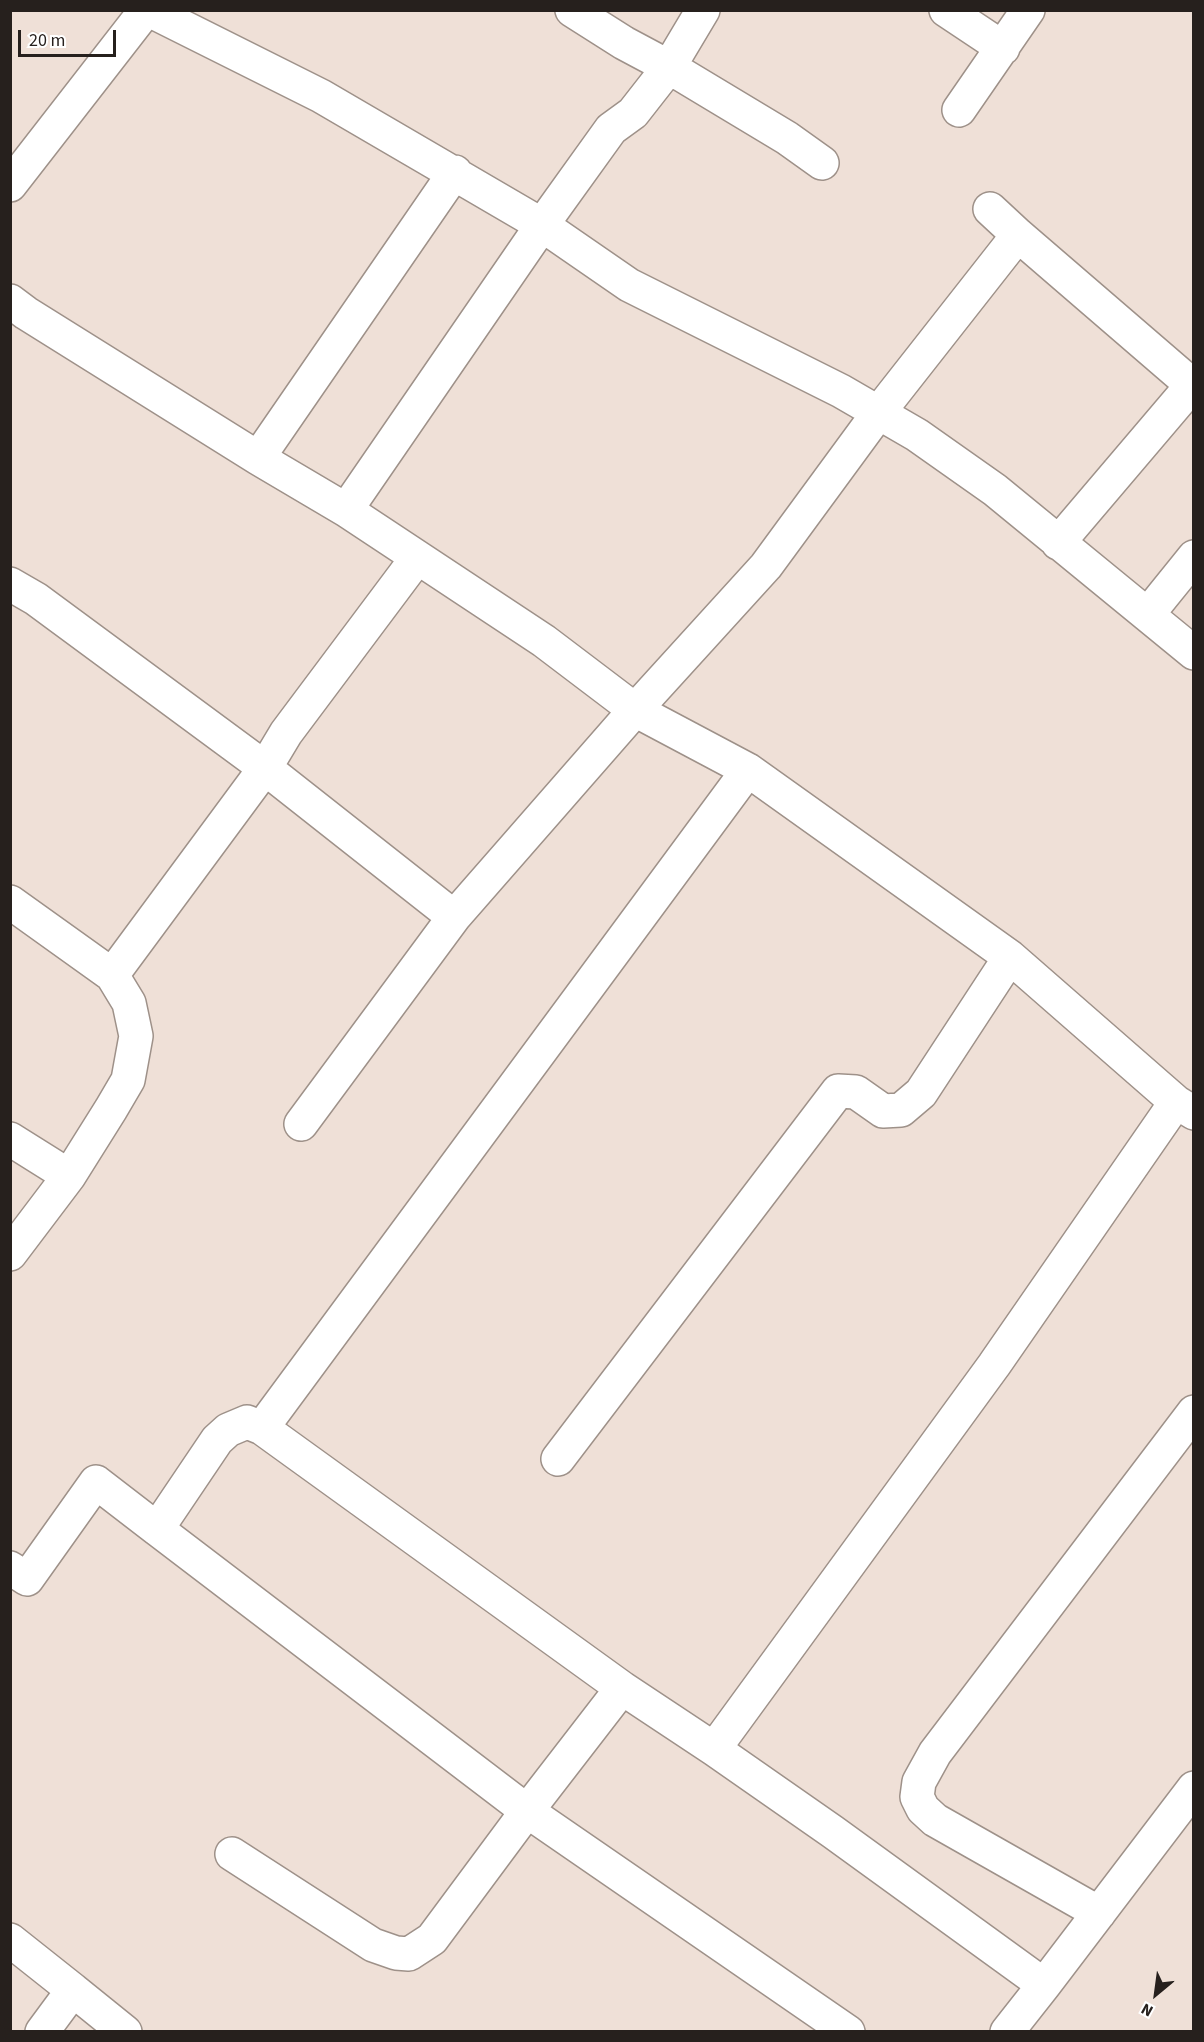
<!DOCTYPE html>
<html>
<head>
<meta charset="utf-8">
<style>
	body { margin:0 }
	#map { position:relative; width:1204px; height:2042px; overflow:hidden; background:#efe0d7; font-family:"Source Sans 3",sans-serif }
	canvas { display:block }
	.frame { position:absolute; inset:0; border:12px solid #26201d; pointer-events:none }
	.north { position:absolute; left:1126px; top:1964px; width:60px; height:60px; -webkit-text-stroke:4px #fff; paint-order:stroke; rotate:209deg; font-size:16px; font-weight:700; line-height:24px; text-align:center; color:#26201d }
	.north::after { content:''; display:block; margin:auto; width:21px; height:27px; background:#26201d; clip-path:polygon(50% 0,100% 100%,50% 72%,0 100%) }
	.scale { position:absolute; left:18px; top:30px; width:98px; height:27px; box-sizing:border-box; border:3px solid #26201d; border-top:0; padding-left:8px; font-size:18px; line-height:21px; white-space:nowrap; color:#26201d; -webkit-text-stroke:4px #fff; paint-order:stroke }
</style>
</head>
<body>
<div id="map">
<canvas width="1204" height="2042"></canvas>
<div class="frame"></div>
<div class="north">N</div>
<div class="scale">20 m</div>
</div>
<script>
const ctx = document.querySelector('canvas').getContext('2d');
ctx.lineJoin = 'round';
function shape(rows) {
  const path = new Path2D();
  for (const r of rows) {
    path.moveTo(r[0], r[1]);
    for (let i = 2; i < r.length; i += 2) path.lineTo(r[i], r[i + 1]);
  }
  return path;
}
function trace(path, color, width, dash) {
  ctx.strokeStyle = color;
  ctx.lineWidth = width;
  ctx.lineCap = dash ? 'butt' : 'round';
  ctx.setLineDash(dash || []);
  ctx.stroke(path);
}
const minor = shape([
	[149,10,321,96,542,225,629,285,841,391,917,435,995,490,1194,653],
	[572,10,624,43,669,67,787,138,822,163],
	[946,10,1003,48],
	[959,110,1028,10],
	[10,185,146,10],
	[990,209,1018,235,1192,385],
	[10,301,26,313,258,458,346,510,544,641,635,710,748,770,1010,957,1176,1102,1194,1113],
	[258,458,455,172],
	[346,510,542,225,611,129,633,113,669,67,703,10],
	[1058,543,1194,383],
	[10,584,36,599,265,768,454,917],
	[1148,614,1194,557],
	[10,902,112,975,129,1003,136,1036,128,1080,111,1109,69,1176,10,1254],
	[112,975,265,768,286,733,417,558],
	[301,1124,454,917,635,710,766,566,879,412,1018,235],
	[10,1139,69,1176],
	[262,1428,748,770],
	[558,1459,838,1091,856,1092,883,1111,901,1110,921,1093,1010,957],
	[157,1529,527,1811,848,2032],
	[10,1568,27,1579,96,1482,157,1529,217,1440,228,1430,247,1422,262,1428,622,1688],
	[714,1749,994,1365,1176,1102],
	[232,1854,373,1945,396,1953,409,1954,432,1939,527,1811,622,1688,714,1749,833,1832,1044,1985],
	[1099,1913,935,1820,923,1809,917,1797,919,1782,935,1753,1194,1412],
	[10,1940,73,1990],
	[42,2032,73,1990,125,2032],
	[1007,2032,1044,1985,1194,1788]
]);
trace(minor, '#9e9189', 36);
trace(minor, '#fff', 33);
</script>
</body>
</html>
